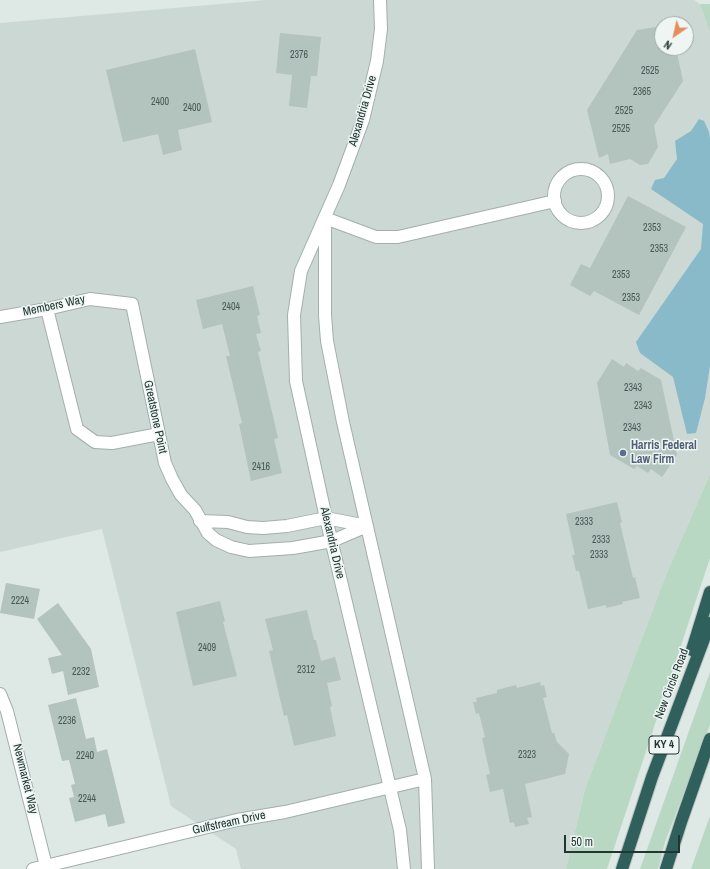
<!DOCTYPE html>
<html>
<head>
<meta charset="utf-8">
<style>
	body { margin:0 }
	#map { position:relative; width:710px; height:869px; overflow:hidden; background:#dee8e5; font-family:"Archivo Narrow",sans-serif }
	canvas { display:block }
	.north { position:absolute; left:654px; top:16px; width:40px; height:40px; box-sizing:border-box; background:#eef5f2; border:1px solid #9ca9a6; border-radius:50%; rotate:214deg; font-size:11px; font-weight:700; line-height:16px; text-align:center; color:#213633 }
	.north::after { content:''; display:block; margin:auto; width:14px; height:18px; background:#e78c5c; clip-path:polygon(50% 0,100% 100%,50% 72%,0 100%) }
	.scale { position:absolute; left:564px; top:835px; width:116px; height:18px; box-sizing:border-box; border:2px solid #213633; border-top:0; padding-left:5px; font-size:12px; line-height:14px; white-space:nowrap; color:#213633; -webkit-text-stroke:3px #eef5f2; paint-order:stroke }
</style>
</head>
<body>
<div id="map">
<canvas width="710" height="869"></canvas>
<div class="north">N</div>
<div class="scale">50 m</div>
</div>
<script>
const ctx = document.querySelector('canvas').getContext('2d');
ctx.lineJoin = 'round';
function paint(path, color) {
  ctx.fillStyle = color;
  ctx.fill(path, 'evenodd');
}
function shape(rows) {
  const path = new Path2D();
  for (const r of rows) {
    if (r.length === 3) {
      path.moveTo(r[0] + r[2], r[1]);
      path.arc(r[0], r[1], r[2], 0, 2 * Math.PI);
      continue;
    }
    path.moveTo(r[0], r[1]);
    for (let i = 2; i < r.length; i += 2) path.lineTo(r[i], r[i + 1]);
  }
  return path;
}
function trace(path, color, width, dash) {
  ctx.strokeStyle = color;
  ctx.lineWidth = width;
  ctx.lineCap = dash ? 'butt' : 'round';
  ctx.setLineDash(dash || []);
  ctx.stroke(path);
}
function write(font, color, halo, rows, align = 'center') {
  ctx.font = font + ' "Archivo Narrow",sans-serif';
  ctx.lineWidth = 3;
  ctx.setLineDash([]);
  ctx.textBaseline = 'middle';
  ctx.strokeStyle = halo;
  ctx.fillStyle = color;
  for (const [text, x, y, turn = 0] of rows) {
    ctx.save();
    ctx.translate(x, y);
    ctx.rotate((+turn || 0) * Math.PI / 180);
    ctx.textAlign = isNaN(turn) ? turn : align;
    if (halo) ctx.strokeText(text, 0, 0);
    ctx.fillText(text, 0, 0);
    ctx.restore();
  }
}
const built = shape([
	[267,0,694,0,700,4,710,33,710,474,666,575,585,789,566,869,241,869,236,849,171,806,102,529,0,552,0,23],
	[662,24,686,24,686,48,662,48]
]);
const green = shape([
	[700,4,710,4,710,33],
	[710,474,710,558,607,869,566,869,585,789,666,575],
	[710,672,710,725,665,842,658,869,640,869],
	[710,816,710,869,691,869]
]);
const water = shape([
	[699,119,704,121,709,132,710,139,710,366,705,398,696,433,687,434,673,377,640,353,636,342,701,249,703,224,651,189,655,180,664,178,677,159,675,141,691,131]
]);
const building = shape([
	[662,26,662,48,676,48,683,81,654,126,658,147,648,164,640,165,630,159,610,164,608,154,599,158,587,110,637,30],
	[280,33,321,37,317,76,311,76,307,108,289,106,292,75,276,73],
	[195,49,212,122,178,130,182,150,163,155,158,134,123,142,106,70],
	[628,196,686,227,639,315,594,291,590,296,570,285,581,264,590,268],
	[253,286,260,315,257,316,261,333,256,334,261,351,258,352,278,438,274,439,282,473,251,481,239,424,242,423,226,356,230,356,222,324,203,329,196,300],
	[612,359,624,367,626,363,638,371,641,368,661,380,677,455,662,477,651,469,648,473,637,466,634,469,610,455,597,383],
	[617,502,622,522,620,523,633,578,635,577,640,598,622,602,623,604,606,608,606,605,588,609,579,571,576,571,572,555,575,555,566,514],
	[6,583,40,589,34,619,0,613],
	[220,601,225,621,223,622,237,676,193,686,176,612],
	[58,603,91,649,99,687,68,695,63,671,52,674,48,658,62,655,37,619],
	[307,610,314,640,316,640,321,661,335,657,341,680,327,683,332,706,330,707,336,736,294,746,287,715,284,716,269,651,273,650,265,619],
	[540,682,541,686,544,685,547,697,543,698,552,733,554,733,557,742,569,754,565,774,525,784,532,817,527,818,529,824,515,827,514,822,510,823,503,789,490,792,486,775,490,774,482,738,485,737,479,713,476,714,473,702,477,702,476,698,497,693,497,690,516,685,517,688],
	[76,698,86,739,94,737,97,752,107,749,125,823,108,827,105,814,75,822,69,798,74,797,71,785,75,784,69,760,62,761,48,705]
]);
const minor = shape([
	[380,0,381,29,377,61,363,120,339,185,301,271,294,315,296,381,326,518,400,830,404,869],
	[581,196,27],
	[325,218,376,237,398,237,555,201],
	[325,223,325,315,327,341,343,422,425,779,428,869],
	[47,309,77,429,95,442,112,443,159,434],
	[0,317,47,309,90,299,132,304,165,463,172,479,181,495,195,510,208,533,216,540,231,547,249,551,293,548,332,541,367,526],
	[200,521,228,522,247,527,263,528,287,526,326,518,367,526],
	[0,694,7,711,46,866],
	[33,869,237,820,285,812,425,779]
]);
const highway = shape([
	[692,650,710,592],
	[622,869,652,777,710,623],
	[666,869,681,822,710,739]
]);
const markers = [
	[623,453,4,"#5c6f8a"]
];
const numberNames = [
	["2376",299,55],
	["2525",650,71],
	["2365",642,92],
	["2400",160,102],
	["2400",192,108],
	["2525",624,111],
	["2525",621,129],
	["2353",652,228],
	["2353",659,249],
	["2353",621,275],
	["2353",631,298],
	["2404",231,307],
	["2343",633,388],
	["2343",643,406],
	["2343",632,428],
	["2416",261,467],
	["2333",584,522],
	["2333",601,540],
	["2333",599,555],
	["2224",20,601],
	["2409",207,648],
	["2312",306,670],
	["2232",81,672],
	["2236",67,721],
	["2323",527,755],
	["2240",85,756],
	["2244",87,799]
];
const shields = [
	[664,745,30]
];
const shieldNames = [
	["KY 4",664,745]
];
const streetNames = [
	["Alexandria Drive",363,111,-74],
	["Members Way",54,306,-12],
	["Greatstone Point",155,417,78],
	["Alexandria Drive",332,543,77],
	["New Circle Road",672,684,-69],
	["Newmarket Way",25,779,76],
	["Gulfstream Drive",229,823,-12]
];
const serviceNames = [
	["Harris Federal",631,446],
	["Law Firm",631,460]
];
paint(built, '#ccd8d4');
paint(green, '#b8d8c4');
paint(water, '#89baca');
paint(building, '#b3c3be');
trace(minor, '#a2afac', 14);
trace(highway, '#bcc3c2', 14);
trace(minor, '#fff', 12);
trace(highway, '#2f605b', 12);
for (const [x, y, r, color] of markers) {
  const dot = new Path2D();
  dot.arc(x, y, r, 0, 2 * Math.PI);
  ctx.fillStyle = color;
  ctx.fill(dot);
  trace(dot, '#eef5f2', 1.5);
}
write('10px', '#465956', null, numberNames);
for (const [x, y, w] of shields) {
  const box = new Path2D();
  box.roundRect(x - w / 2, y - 9, w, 18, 3);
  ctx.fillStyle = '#eef5f2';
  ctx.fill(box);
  trace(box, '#213633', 1);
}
write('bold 11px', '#213633', null, shieldNames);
write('12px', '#213633', '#eef5f2', streetNames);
write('bold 12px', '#4e5e75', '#eef5f2', serviceNames, 'left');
</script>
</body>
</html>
